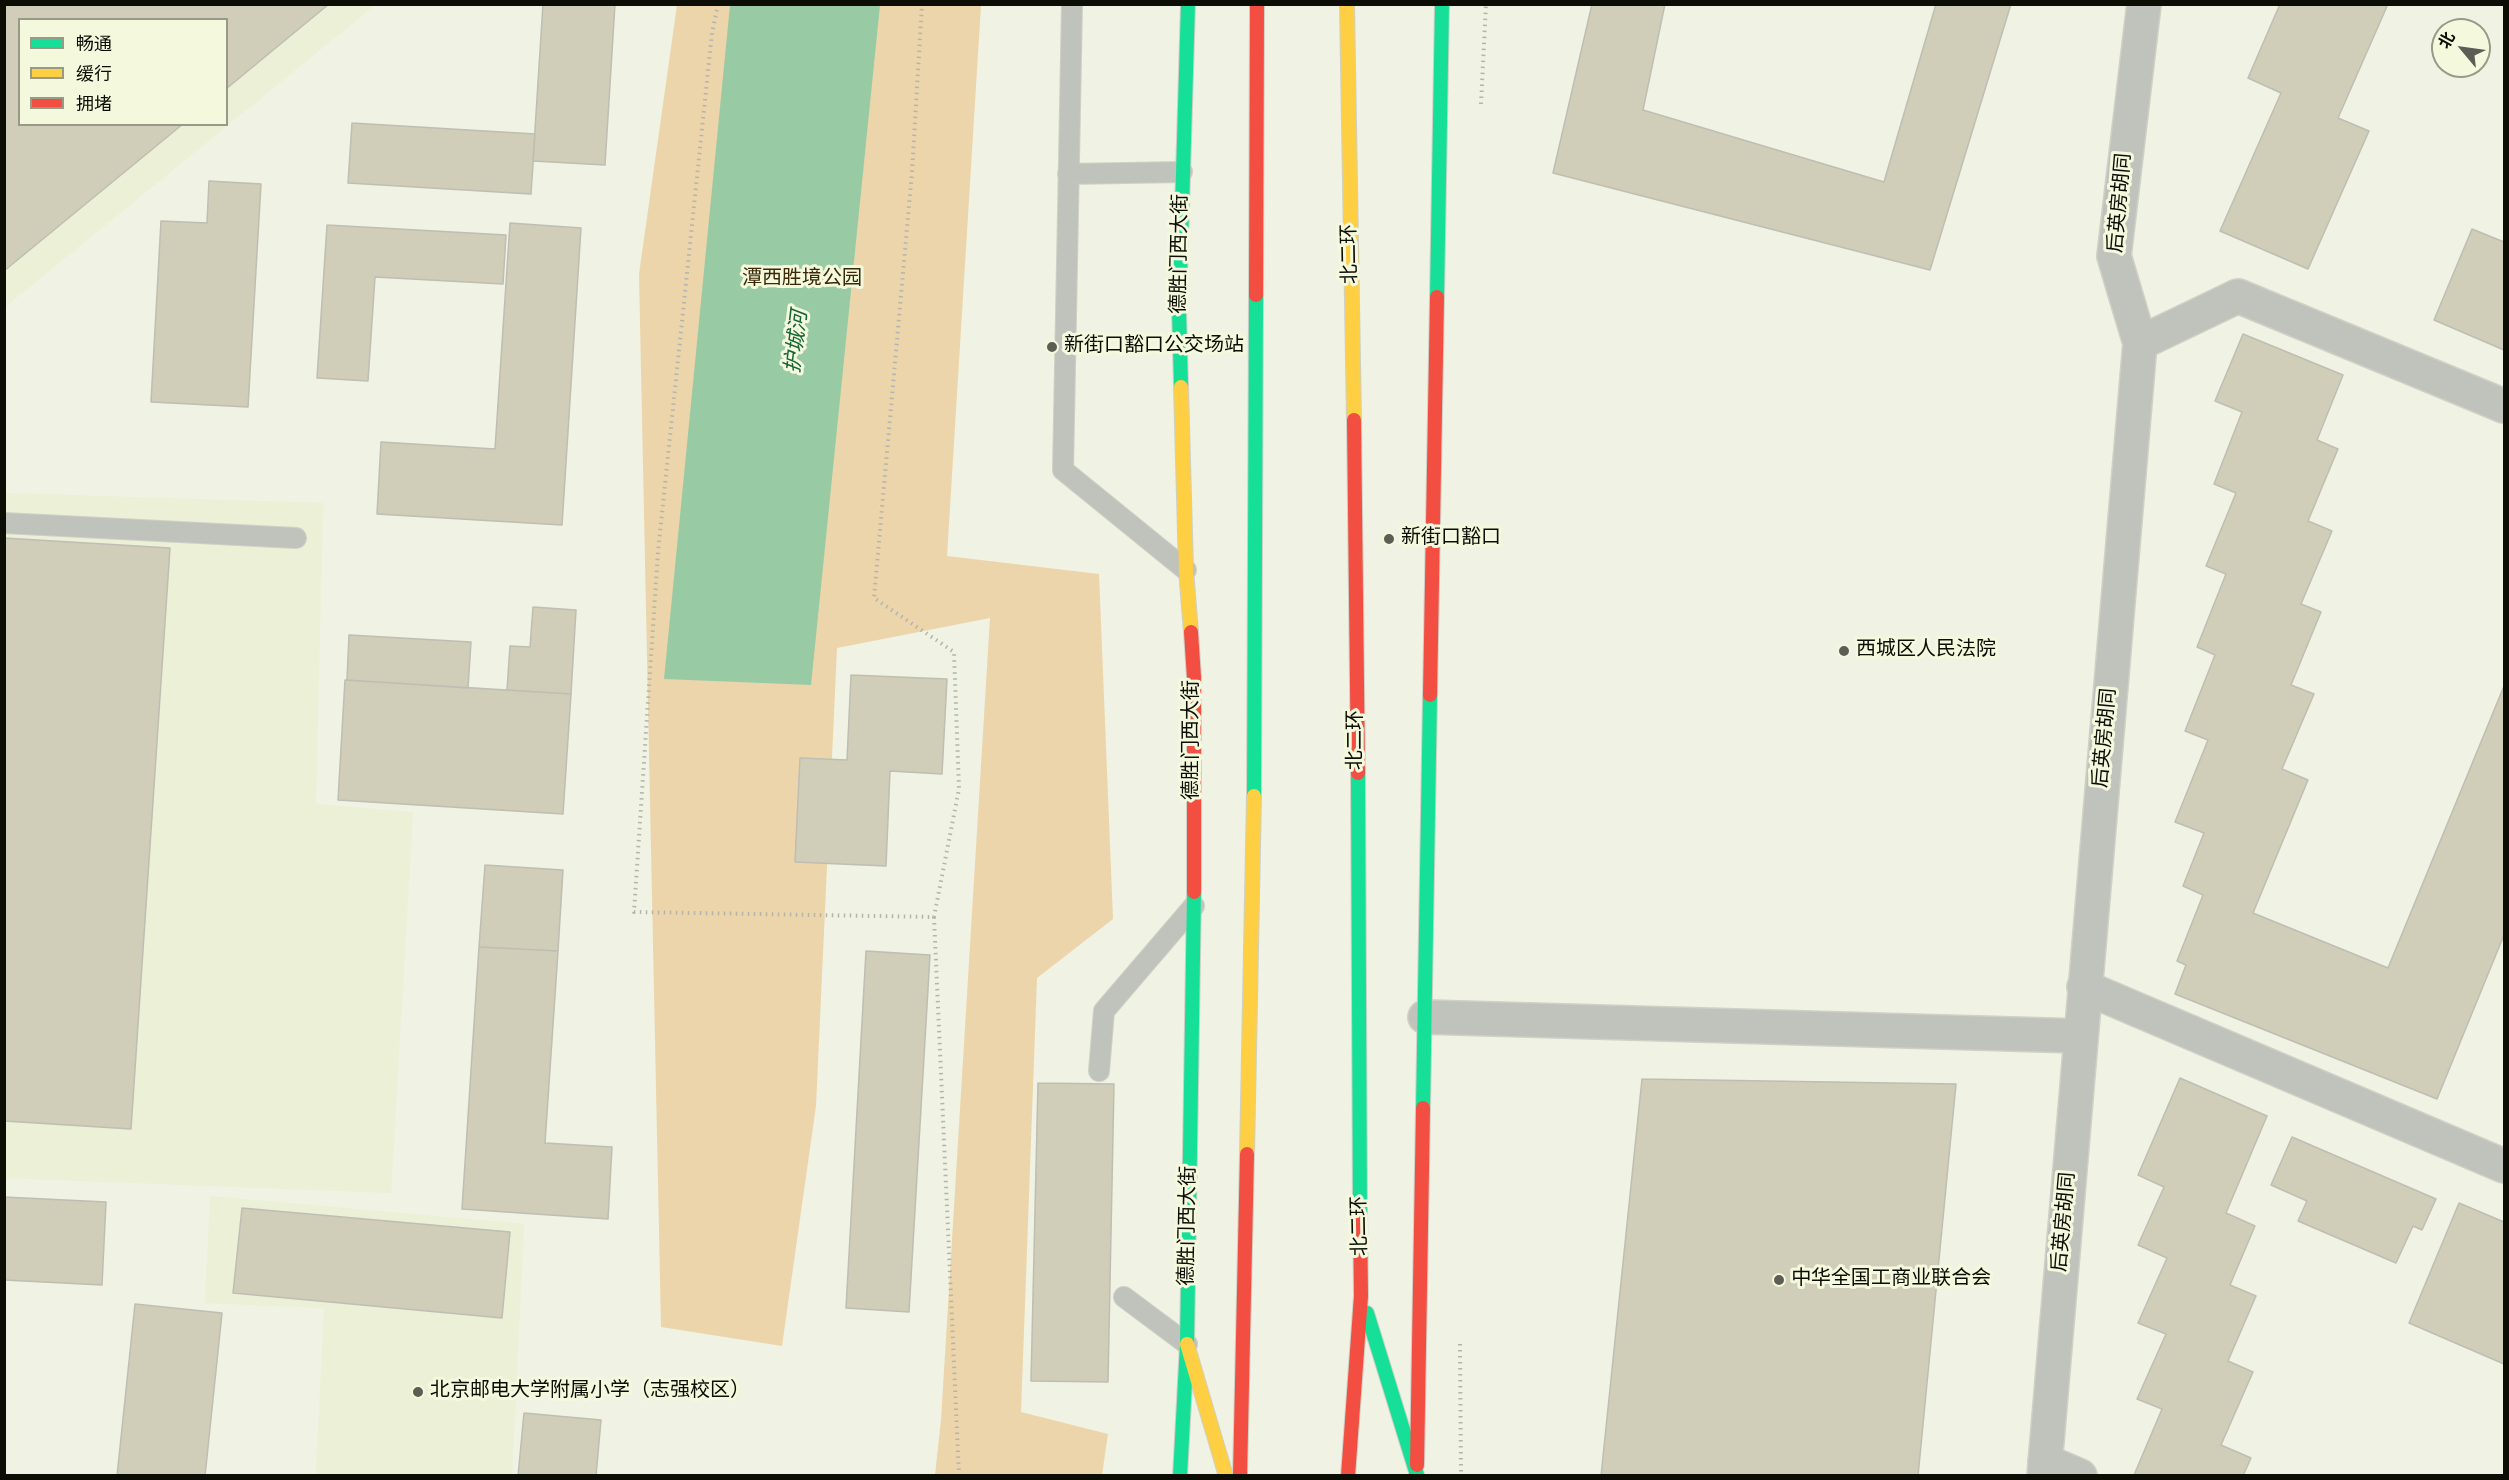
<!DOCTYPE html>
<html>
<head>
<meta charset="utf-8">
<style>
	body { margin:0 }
	#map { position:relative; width:2509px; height:1480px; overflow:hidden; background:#f0f2e3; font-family:"Source Sans 3","Noto Sans SC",sans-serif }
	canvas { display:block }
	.frame { position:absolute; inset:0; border:6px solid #0c0d05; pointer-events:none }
	.legend { position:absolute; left:18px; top:18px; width:210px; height:108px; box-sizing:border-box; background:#f4f8dd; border:2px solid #979a87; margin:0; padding:8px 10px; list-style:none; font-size:18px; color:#0c0d05 }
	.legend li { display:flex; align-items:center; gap:12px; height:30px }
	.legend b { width:30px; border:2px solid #979a87 }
	.north { position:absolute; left:2431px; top:18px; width:60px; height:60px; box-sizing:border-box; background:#f4f8dd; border:2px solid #979a87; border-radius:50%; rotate:299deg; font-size:16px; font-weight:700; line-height:24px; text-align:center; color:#0c0d05 }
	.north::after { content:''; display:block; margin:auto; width:21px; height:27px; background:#5c5d53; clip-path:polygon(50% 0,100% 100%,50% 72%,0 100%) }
</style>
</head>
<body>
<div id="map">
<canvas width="2509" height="1480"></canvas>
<div class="frame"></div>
<ul class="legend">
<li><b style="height:8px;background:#16e098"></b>畅通</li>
<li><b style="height:8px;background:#ffcf43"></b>缓行</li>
<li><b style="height:8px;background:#f24e42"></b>拥堵</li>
</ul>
<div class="north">北</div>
</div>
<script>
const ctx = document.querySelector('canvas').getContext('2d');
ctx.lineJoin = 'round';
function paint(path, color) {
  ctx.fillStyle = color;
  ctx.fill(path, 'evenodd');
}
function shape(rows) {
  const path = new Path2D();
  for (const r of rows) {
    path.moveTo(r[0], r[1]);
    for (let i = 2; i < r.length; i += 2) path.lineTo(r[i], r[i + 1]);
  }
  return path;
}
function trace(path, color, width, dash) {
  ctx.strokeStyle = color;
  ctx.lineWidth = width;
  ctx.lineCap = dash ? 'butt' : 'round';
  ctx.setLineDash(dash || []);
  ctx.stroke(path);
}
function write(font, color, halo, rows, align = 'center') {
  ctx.font = font + ' "Source Sans 3","Noto Sans SC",sans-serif';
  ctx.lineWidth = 6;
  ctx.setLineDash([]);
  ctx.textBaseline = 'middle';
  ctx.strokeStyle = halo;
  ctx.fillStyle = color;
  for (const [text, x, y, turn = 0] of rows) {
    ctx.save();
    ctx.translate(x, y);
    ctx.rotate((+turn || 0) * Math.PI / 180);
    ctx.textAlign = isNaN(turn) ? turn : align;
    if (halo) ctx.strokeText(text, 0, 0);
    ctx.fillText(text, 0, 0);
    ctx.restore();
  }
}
const built = shape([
	[5,5,375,5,5,307],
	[20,20,226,20,226,124,20,124],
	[5,493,323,503,316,804,413,812,391,1193,5,1178],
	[210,1196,524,1224,512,1475,316,1475,324,1308,205,1303]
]);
const green = shape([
	[677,5,981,5,947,556,1099,574,1113,919,1037,978,1021,1412,1108,1434,1102,1475,935,1475,941,1420,990,618,837,648,816,1106,782,1346,661,1327,639,274]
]);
const water = shape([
	[730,5,880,5,811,685,664,679]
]);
const building = shape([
	[4,4,329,4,226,89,226,20,20,20,20,124,183,124,4,271,4,4],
	[543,4,615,4,605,165,533,161,543,4],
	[1592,4,1665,4,1643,110,1884,182,1936,4,2011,4,1930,270,1553,173,1592,4],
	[2280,4,2388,4,2338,118,2369,131,2308,269,2220,231,2281,93,2248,78,2280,4],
	[352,123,535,134,531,194,348,183,352,123],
	[209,181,261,184,248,407,151,402,161,221,207,223,209,181],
	[510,223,581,228,562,525,377,514,381,442,495,449,510,223],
	[327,225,506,235,503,284,375,277,368,381,317,378,327,225],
	[2472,229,2504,242,2504,350,2434,320,2472,229],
	[2243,334,2343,375,2317,440,2338,449,2308,521,2332,531,2301,604,2321,612,2291,685,2314,694,2282,769,2308,780,2253,913,2388,968,2504,686,2504,935,2437,1099,2175,994,2186,965,2177,961,2203,895,2183,886,2204,833,2175,822,2208,740,2185,731,2215,655,2197,647,2226,574,2206,566,2236,493,2214,484,2242,412,2215,401,2243,334],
	[4,538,170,548,131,1129,4,1121,4,538],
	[533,607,576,610,571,694,507,690,510,646,530,647,533,607],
	[349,635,471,642,468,688,347,680,349,635],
	[851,675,947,679,942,774,890,771,886,866,795,862,800,758,847,760,851,675],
	[345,680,571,694,563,814,338,800,345,680],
	[485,865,563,870,558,951,479,947,485,865],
	[479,947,558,951,545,1143,612,1147,608,1219,462,1209,479,947],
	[866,951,930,955,909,1312,846,1308,866,951],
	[2180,1078,2267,1116,2226,1213,2255,1226,2230,1285,2256,1296,2228,1361,2253,1372,2221,1445,2251,1458,2243,1476,2134,1475,2162,1409,2137,1399,2166,1334,2138,1323,2167,1258,2138,1245,2164,1187,2138,1175,2180,1078],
	[1642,1079,1956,1084,1918,1476,1601,1476,1642,1079],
	[1038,1083,1114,1084,1108,1382,1031,1381,1038,1083],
	[2292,1137,2436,1199,2422,1230,2413,1226,2396,1263,2298,1221,2307,1201,2271,1185,2292,1137],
	[4,1197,106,1202,102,1285,4,1280,4,1197],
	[2459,1203,2504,1222,2504,1364,2409,1323,2459,1203],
	[242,1208,510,1232,502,1318,233,1293,242,1208],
	[135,1304,222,1313,205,1476,117,1476,135,1304],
	[524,1413,601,1420,596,1476,518,1476,524,1413]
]);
const path = shape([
	[718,4,712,33,658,552,634,912,934,917,959,789,954,652,874,598,912,172,922,4],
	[1481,104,1486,4],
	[934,917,959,1476],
	[1460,1344,1461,1476]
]);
const lane = shape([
	[1072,4,1063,470,1186,570],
	[1068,174,1182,172],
	[4,523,296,538],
	[1099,1071,1104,1011,1194,906],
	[1124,1297,1187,1344]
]);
const street = shape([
	[2140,343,2238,296,2504,406],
	[2084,987,2504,1166],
	[1425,1017,2080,1036],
	[2045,1461,2080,1476],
	[2044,1476,2140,343,2114,256,2144,4]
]);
const fast = shape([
	[1437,297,1442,4],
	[1181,387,1179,310,1188,4],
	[1358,773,1360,1215],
	[1254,796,1256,295],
	[1423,1108,1430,695],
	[1367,1313,1417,1475],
	[1180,1476,1187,1344,1194,892]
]);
const slow = shape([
	[1347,4,1354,420],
	[1181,387,1186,570,1191,632],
	[1247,1154,1254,796],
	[1187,1344,1226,1476]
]);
const jam = shape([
	[1256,295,1257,4],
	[1354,420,1358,773],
	[1191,632,1194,678,1194,892],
	[1430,695,1437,297],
	[1417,1465,1423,1108],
	[1240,1476,1247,1154],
	[1348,1476,1361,1296,1360,1215]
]);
const markers = [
	[1052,347,6,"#5c5d53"],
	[1389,539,6,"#5c5d53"],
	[1844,651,6,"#5c5d53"],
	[1779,1280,6,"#5c5d53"],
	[418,1392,6,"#5c5d53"]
];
const streetNames = [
	["后英房胡同",2121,203,-85],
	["德胜门西大街",1181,254,-89],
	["北二环",1351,254,-91],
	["后英房胡同",2106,738,-85],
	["德胜门西大街",1193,740,-90],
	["北二环",1357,740,-90],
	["后英房胡同",2065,1222,-85],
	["德胜门西大街",1189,1226,-89],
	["北二环",1361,1226,-91]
];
const parkNames = [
	["潭西胜境公园",802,280]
];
const poiNames = [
	["新街口豁口公交场站",1064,347],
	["新街口豁口",1401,539],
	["西城区人民法院",1856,651],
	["中华全国工商业联合会",1791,1280],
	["北京邮电大学附属小学（志强校区）",430,1392]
];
const waterNames = [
	["护城河",798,342,-83]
];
paint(built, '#ecf0d6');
paint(green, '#ecd5ab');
paint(water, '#98cba3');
paint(building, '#d0ceb8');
trace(building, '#bebeb3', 1.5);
trace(lane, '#cfd0c6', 22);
trace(street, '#cfd0c6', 36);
trace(fast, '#cfd0c6', 16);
trace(slow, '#cfd0c6', 16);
trace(jam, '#cfd0c6', 16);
trace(path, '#b3b5ad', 4, [1.5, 4.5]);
trace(lane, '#c0c2bc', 20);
trace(street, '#c0c2bc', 33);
trace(fast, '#16e098', 14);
trace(slow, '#ffcf43', 14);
trace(jam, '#f24e42', 14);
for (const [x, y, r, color] of markers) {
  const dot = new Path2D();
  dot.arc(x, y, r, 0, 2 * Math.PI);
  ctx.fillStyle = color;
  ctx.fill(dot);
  trace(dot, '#f4f8dd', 2);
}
write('20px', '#0c0d05', '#f4f8dd', streetNames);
write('20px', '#3a2807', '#f4f8dd', parkNames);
write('20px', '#0c0d05', '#f4f8dd', poiNames, 'left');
write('italic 21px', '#146434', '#f4f8dd', waterNames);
</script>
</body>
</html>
